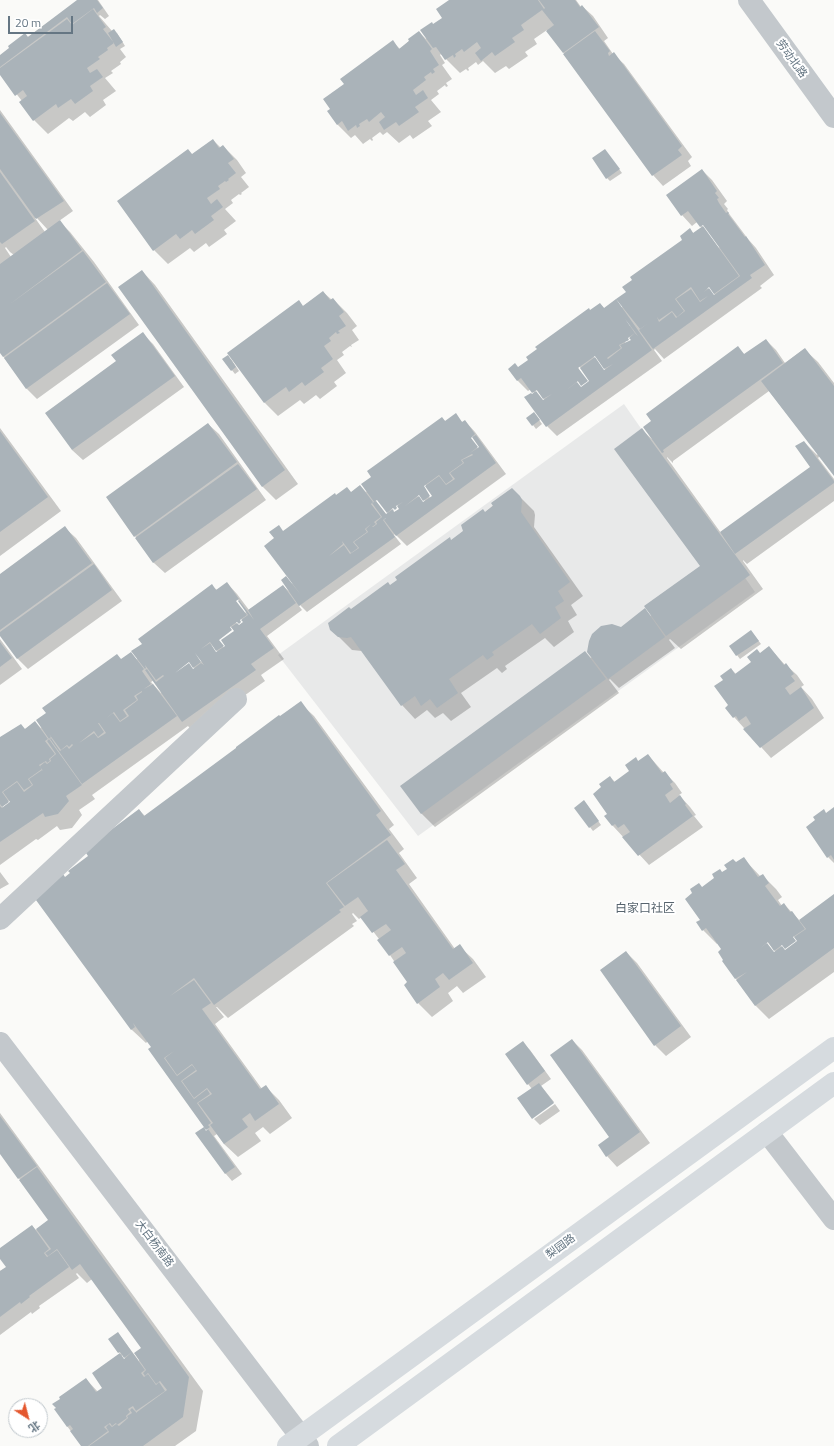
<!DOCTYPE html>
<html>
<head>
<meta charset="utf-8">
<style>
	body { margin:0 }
	#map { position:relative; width:834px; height:1446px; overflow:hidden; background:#fafaf8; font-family:"Titillium Web","Noto Sans SC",sans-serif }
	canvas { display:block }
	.north { position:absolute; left:8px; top:1398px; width:40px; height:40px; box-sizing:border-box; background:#fff; border:1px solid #c1c8cd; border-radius:50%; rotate:144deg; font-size:11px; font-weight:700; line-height:16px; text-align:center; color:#657683 }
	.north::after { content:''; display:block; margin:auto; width:14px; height:18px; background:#e4572e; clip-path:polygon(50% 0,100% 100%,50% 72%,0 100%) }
	.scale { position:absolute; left:8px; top:16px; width:65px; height:18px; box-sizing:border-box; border:2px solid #657683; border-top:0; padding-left:5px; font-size:12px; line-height:14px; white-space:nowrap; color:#657683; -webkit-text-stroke:3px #fff; paint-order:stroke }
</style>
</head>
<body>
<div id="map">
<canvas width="834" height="1446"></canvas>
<div class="north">北</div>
<div class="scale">20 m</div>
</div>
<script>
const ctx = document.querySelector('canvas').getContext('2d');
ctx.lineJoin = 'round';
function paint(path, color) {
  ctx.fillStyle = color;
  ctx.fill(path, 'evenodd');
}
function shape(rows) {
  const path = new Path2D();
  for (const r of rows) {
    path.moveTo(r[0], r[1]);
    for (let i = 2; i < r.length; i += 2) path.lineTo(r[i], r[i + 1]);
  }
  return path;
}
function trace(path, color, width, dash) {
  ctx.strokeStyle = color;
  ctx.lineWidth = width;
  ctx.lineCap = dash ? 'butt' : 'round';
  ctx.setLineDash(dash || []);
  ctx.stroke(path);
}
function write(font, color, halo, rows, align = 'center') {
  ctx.font = font + ' "Titillium Web","Noto Sans SC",sans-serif';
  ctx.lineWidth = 4;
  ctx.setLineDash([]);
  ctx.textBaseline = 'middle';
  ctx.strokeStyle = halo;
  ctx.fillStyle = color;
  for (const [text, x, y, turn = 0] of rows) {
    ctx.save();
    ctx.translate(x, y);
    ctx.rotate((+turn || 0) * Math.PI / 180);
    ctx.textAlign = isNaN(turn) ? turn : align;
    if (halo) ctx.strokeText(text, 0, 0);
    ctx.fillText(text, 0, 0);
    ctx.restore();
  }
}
const built = shape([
	[624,404,755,592,418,836,278,655]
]);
const shadow = shape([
	[79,0,98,0,109,16,105,19,100,15,99,16,112,31,117,33,125,46,120,49,126,57,120,62,121,64,111,71,113,73,105,78,116,91,103,100,106,105,90,117,85,112,73,121,69,118,48,134,34,120,22,101,0,73,0,57],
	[450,0,576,0,581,7,582,6,593,16,608,38,604,41,613,54,624,64,692,157,688,161,691,166,663,186,653,175,547,30,534,39,537,44,525,52,528,56,509,69,506,66,495,73,483,61,478,65,476,62,468,68,469,70,468,71,466,69,460,73,441,54,440,55,445,63,442,65,452,79,446,83,448,86,446,87,445,85,437,91,439,94,431,100,441,112,428,121,432,126,413,139,410,135,399,143,387,132,383,135,380,132,372,138,373,140,372,141,370,139,363,144,355,135,351,138,337,124,332,109,345,84,393,42,400,49,419,32,426,39,434,25,443,18],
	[0,110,73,211,59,221,70,232,94,262,139,325,37,399,27,389,0,352],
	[36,217,48,230,45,232,35,218],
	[6,247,10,252,14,255,11,257,5,248],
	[213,140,221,148,223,146,237,160,246,173,241,177,249,187,241,193,242,194,240,195,239,194,231,200,233,203,225,209,236,221,224,230,227,234,209,247,206,243,194,252,190,248,168,264,154,250,118,201,193,155],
	[605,150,622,173,610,181,607,178],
	[702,170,712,180,727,201,724,204,728,209,727,210,730,215,748,239,756,248,774,275,760,286,762,288,664,359,655,349,654,350,662,361,557,436,547,426,536,396,531,389,528,391,518,381,509,369,519,368,600,304,605,309,616,301,622,308,627,292,684,240,690,229,694,234,702,228,697,222,692,226,682,215],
	[703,224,720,247,719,248,701,225],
	[710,286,717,299,716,300,707,288],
	[622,315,631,325,629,327],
	[627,333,632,340,626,344,625,342],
	[592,352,606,370,604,372,591,353],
	[577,363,591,382,581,388,573,378,574,377,581,385,586,381,576,364],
	[533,386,545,400,543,402,532,387],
	[142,271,155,285,298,484,276,500,262,486],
	[323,292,332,300,333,299,347,313,357,326,352,330,359,340,351,345,352,347,350,346,342,352,344,355,337,360,346,373,334,382,337,386,320,399,316,395,304,404,300,400,278,416,265,403,228,353,303,306],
	[142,333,153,344,184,387,83,460,72,450,118,362],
	[766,340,776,350,785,363,804,349,818,362,834,383,834,475,820,456,818,458,834,479,834,501,747,564,743,560,743,561,763,589,681,649,670,639,669,640,675,648,619,688,610,679,609,680,619,693,435,827,421,813,585,652,591,658,621,628,645,610,651,616,701,566,642,430,652,439,738,348,745,355],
	[769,391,818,454,817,455,804,442,812,467,721,533,667,458,667,457,673,463,673,461],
	[223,359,231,359,239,371,235,374],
	[455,415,463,423,465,421,475,432,506,474,407,546,395,534,394,535,401,544,307,612,300,605,299,606,302,610,267,636,284,659,261,675,265,681,193,732,188,726,92,795,95,799,79,810,82,815,72,828,60,830,57,826,38,840,36,839,0,865,0,738,25,729,35,722,41,728,131,653,137,660,143,644,212,586,217,590,227,583,237,594,249,610,283,586,290,592,286,578,292,584,293,583,284,532,336,496,351,493,360,486,366,492,442,418,446,422],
	[472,435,480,447,478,449,469,437],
	[425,484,433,496,430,498,422,486],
	[416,491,425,501,423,503,414,492],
	[377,498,391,517,389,518,375,500],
	[395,501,400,509,394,513,389,505,395,509],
	[383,513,387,519,386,520,383,517],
	[238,599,247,612,244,613,235,601],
	[233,618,241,618,244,622,238,626],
	[227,623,235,631,226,651,218,640],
	[211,644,218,652,216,654],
	[195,652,202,661,201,662,192,653],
	[189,660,197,672,196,673,189,665,177,673,175,671],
	[154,680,162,692,161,693,151,682],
	[13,798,14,799,3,807,1,806],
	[537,417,542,424,536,429,533,425],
	[208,424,219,434,266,500,165,573,154,563,135,536],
	[0,428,61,511,0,556],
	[512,489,534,511,535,515,534,527,583,596,571,605,577,615,568,621,574,632,554,647,545,638,505,666,507,669,502,673,497,668,461,693,471,707,451,721,443,713,435,718,427,710,415,719,402,705,362,651,352,650,331,629,351,610,391,586,452,541],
	[65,528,76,538,122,601,28,669,18,659,0,634,0,575],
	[754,635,761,644,740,659,730,646],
	[0,639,22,669,0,685],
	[769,647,785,665,786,665,797,675,804,685,801,687,812,699,824,718,771,758,726,708,729,705,724,680,731,669,736,674,753,662,760,654],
	[300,703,314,716,394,825,389,829,404,849,399,853,417,878,409,884,455,949,459,946,473,959,486,977,463,993,457,986,448,993,453,1001,432,1017,418,1003,409,983,379,939,362,917,359,919,353,913,352,914,357,921,352,924,354,926,228,1018,217,1007,216,1007,224,1017,215,1024,262,1089,266,1087,279,1100,292,1118,270,1134,263,1127,255,1133,261,1141,238,1157,224,1144,217,1134,214,1136,242,1174,232,1181,226,1174,197,1134,208,1130,153,1047,148,1041,146,1043,132,1030,34,896,65,878,139,810,145,816],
	[648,755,664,773,665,773,675,783,682,793,679,795,690,807,696,815,694,816,703,827,649,865,613,826,606,816,609,814,603,788,610,777,615,782,631,771,636,759,639,762],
	[587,805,601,825,593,831,575,808],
	[834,808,834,863,828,857,827,814],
	[743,858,760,876,762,875,776,889,782,897,778,900,782,906,784,904,800,921,834,895,834,972,769,1019,755,1005,723,961,723,949,718,943,717,944,703,930,701,920,702,888],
	[790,933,799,941,785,952,778,942],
	[764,938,776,952,774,954,763,939],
	[0,872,9,884,0,889],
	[626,952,637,963,691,1037,666,1056,655,1045,601,970],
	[572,1040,582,1050,650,1143,617,1167,607,1156,610,1137],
	[523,1043,530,1050,551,1079,541,1086,554,1102,533,1117,532,1089,528,1084],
	[555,1104,560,1111,540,1125,534,1119],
	[0,1113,203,1391,196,1431,175,1446,82,1446,67,1426,86,1379,98,1392,104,1388,121,1354,119,1352,121,1337,139,1361,142,1348,92,1279,87,1283,77,1273,76,1274,79,1278,39,1306,40,1308,32,1314,31,1312,0,1335,0,1271,7,1267,0,1257,0,1249,32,1226,36,1230,49,1220,0,1152],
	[123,1355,127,1361,126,1362,121,1356]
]);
const building = shape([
	[77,0,97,0,103,8,97,13,94,8,72,24,67,17,0,67,0,55,9,48,8,46,25,33,28,37],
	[449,0,538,0,544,9,545,8,539,0,575,0,580,7,582,5,599,27,563,53,546,31,554,25,542,10,521,25,524,30,512,38,515,42,495,56,492,52,481,61,475,53,481,48,477,42,464,52,462,49,455,54,456,56,454,58,453,55,445,60,436,47,433,48,420,30,432,22,433,24,442,18,436,9],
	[93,9,106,27,103,29,114,43,107,48,108,50,98,57,100,59,87,68,90,73,97,69,103,77,90,86,93,91,75,104,71,99,58,108,56,104,33,121,19,102,27,96,23,90,15,96,0,75,0,68,67,19,72,25],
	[114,29,123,42,116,47,108,33],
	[419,31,432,49,430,51,439,65,433,69,435,72,432,74,431,72,424,77,426,80,413,90,416,95,423,90,428,98,415,107,419,112,399,126,396,122,384,130,379,122,385,117,381,112,369,122,367,119,359,124,360,126,357,128,356,125,348,131,342,121,337,125,327,111,330,109,323,99,344,84,340,79,393,40,399,49,409,41,408,39],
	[595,31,610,51,608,53,609,56,614,52,682,146,678,150,682,155,652,176,563,54],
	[0,113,64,201,36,219,0,169],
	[213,139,219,148,223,145,234,159,228,163,236,173,228,179,229,180,226,182,225,181,218,186,220,189,207,198,211,204,217,199,223,207,211,216,214,220,195,234,192,230,180,239,176,234,153,251,117,201,188,149,192,154],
	[605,149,620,169,606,179,592,158],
	[702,169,717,191,715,193,719,198,717,199,719,203,726,213,728,212,729,213,728,214,745,237,746,236,765,265,750,275,752,278,653,349,639,330,647,324,640,329,616,299,626,292,622,287,632,280,630,277,682,240,680,236,690,228,693,233,703,226,739,276,714,294,709,287,704,292,709,288,714,295,740,276,703,225,700,227,688,211,681,216,666,195],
	[691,287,700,301,708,296,700,302,691,289,676,299,685,311,676,318,672,312,659,322,657,317,659,320,672,311,677,317,684,311,675,299],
	[0,172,35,221,2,244,0,242],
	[60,220,82,250,10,304,83,251,106,282,3,357,0,353,0,264],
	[142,270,285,470,262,487,118,287],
	[107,283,130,314,26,389,4,358],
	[323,291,330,300,333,298,344,312,339,316,346,326,338,331,340,333,337,334,336,332,329,338,331,341,324,346,333,359,321,368,324,372,305,386,302,382,289,392,286,387,264,403,227,353,299,300,303,306],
	[616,299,652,350,546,427,524,397,531,393,532,394,536,391,543,400,552,394,543,399,537,390,532,393,521,378,517,381,508,369,515,363,518,367,528,360,526,357,537,349,535,347,589,308,590,310,600,303,604,308],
	[625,319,638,336,635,333,629,338,631,340,620,345,622,348,608,359,607,358,621,348,619,345,629,340,628,338,635,333],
	[595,356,604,369,613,364,604,370,595,357,580,368,589,381,581,387,577,382,564,392,578,381,581,386,588,381,578,368],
	[143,332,175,376,72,450,45,413,116,361,111,355],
	[766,339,783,363,663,450,664,452,662,453,643,427,651,421,646,414,738,346,744,354],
	[805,348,834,386,834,476,761,381],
	[228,355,236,367,231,371,222,359],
	[534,412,540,420,532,426,526,418],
	[456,413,462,422,465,420,475,434,471,438,478,447,470,453,479,447,472,437,476,435,496,463,396,536,384,520,386,518,383,520,395,537,299,606,281,580,286,576,301,595,264,546,274,538,269,532,279,525,283,531,335,493,336,495,347,487,351,492,360,485,373,502,371,504,381,517,374,522,376,524,372,527,373,527,377,524,376,522,382,517,372,503,374,502,376,505,374,502,376,501,386,514,393,509,394,512,399,509,397,506,403,502,396,506,397,508,395,510,393,508,387,513,377,500,374,502,361,484,371,477,367,471,442,417,445,421],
	[472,454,473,455,462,460,464,463,450,473,455,479,446,485,439,476,425,486,432,496,423,502,419,496,405,506,419,495,423,501,430,496,424,486,439,475,446,484,453,479,449,473,463,463,461,460],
	[371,524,366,529,368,532,354,542,359,548,350,554,344,545,329,556,343,544,342,541,351,553,358,548,353,542,367,532,365,529],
	[208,423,237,462,134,537,106,497],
	[642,428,750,575,666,636,644,606,700,566,614,449],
	[0,431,48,497,0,532],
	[804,441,834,481,834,483,735,554,720,532,810,467,795,446],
	[238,464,257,489,153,563,135,538],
	[512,488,520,496,522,500,521,512,570,582,558,591,564,601,555,607,561,618,540,634,532,624,492,652,494,655,487,660,483,655,449,679,458,693,437,708,430,699,421,706,415,696,401,706,351,637,347,638,338,637,330,630,328,623,349,607,351,609,388,582,390,585,397,580,395,577,450,537,451,540,463,531,461,525,483,509,485,512,493,506,491,503],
	[65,526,92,563,0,630,0,574],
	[94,564,112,590,17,659,0,636,0,632],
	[227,582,239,599,236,601,247,615,240,620,241,622,239,624,237,622,230,627,232,630,219,640,224,646,216,651,210,642,201,649,210,643,216,652,225,646,221,640,234,631,231,627,237,623,239,625,243,622,241,620,248,615,238,601,239,600,254,620,248,610,283,585,296,603,260,629,274,648,251,664,256,670,182,722,145,670,147,669,156,682,164,676,163,675,156,680,145,665,146,668,145,669,131,651,142,644,138,639,212,584,216,590],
	[195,653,204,665,201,663,193,669,189,663,175,673,189,662,193,668,201,662],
	[645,608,665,637,608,679,587,652,589,641,592,634,601,626,612,624,621,627],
	[751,630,759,641,736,656,729,646],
	[0,642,12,658,0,667],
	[769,646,784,665,786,663,794,674,791,676,795,681,785,688,790,695,801,687,814,708,760,748,743,729,751,724,746,716,739,721,736,716,733,718,725,708,728,705,714,686,723,680,720,676,731,668,735,674,751,662,747,657,757,649,760,653],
	[585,651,606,679,421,814,400,786],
	[131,652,144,669,142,671,151,684,144,689,153,684,177,716,82,784,50,739,51,738,60,751,67,746,69,749,73,745,72,744,69,747,67,745,61,750,49,734,51,737,49,739,36,720,46,713,42,708,117,654,121,659],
	[142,691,142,692,136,696,138,700,125,710,129,716,120,722,113,713,105,719,114,712,120,721,127,716,123,710,137,700,134,696],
	[98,723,99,723,106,733,98,738,94,733,79,743,94,731,98,737,104,732],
	[301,701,381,811,376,815,391,835,326,883,344,907,339,910,341,912,214,1005,194,978,170,996,194,980,211,1003,202,1009,260,1089,266,1085,279,1104,255,1121,250,1113,242,1119,248,1127,224,1144,210,1125,213,1123,198,1103,212,1094,207,1088,194,1098,182,1081,197,1071,192,1064,177,1075,165,1058,174,1051,164,1058,177,1076,192,1065,196,1070,181,1081,194,1099,207,1089,210,1094,197,1103,211,1123,208,1125,210,1127,206,1130,148,1049,151,1047,133,1023,135,1027,131,1030,33,896,63,874,65,877,70,873,68,871,88,856,84,850,139,809,144,816,236,748,236,747,279,715,280,716],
	[35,721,48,739,45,741,55,754,49,759,50,761,47,763,46,761,39,765,42,769,28,779,32,785,24,790,17,781,2,792,9,802,2,807,0,804,0,737,21,724,25,729],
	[49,739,82,785,66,796,69,801,58,814,45,817,43,813,0,842,0,806,2,808,10,802,3,792,17,782,24,792,33,785,29,779,42,770,43,771,40,766,45,762,47,764,51,761,50,759,56,754,47,741],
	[648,754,662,773,665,771,673,782,670,784,673,789,665,795,670,803,680,795,686,804,685,805,693,816,638,856,622,837,630,832,624,824,618,828,615,824,612,826,604,816,607,814,593,794,601,787,599,784,610,776,614,782,629,771,625,765,636,757,638,761],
	[584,800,599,821,589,828,574,808],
	[834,807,834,860,831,855,827,858,806,827,815,820,813,817,824,809,826,813],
	[387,840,405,864,396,870,453,949,460,944,473,963,449,980,443,973,435,979,440,987,417,1004,404,985,407,982,393,962,406,953,402,947,389,956,377,940,391,930,386,924,372,933,360,917,368,911,358,897,345,906,327,883],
	[744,857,758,877,763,874,769,883,765,886,780,906,784,903,790,912,792,911,805,929,793,937,796,941,785,949,782,945,774,951,768,942,759,949,767,943,774,952,782,946,785,950,797,941,794,937,806,929,799,920,834,894,834,948,755,1006,736,980,747,972,735,979,722,961,723,960,718,952,721,949,706,928,702,931,696,922,700,920,685,899,692,893,690,889,699,883,702,887,714,878,712,874,720,869,722,872,727,869,724,865,733,859,736,862],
	[626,951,681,1026,654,1046,600,970],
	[572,1039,640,1132,606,1157,598,1145,609,1137,550,1055],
	[523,1041,545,1071,527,1085,505,1054],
	[539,1083,554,1103,532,1119,517,1098],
	[0,1116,37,1166,18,1179,0,1154],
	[204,1127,206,1131,208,1129,235,1167,225,1174,195,1133],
	[37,1167,189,1377,183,1417,143,1446,89,1446,109,1432,106,1427,109,1424,112,1427,116,1424,119,1426,128,1418,127,1416,132,1413,130,1410,132,1408,137,1413,137,1412,167,1390,160,1381,156,1384,148,1373,145,1376,143,1373,146,1370,134,1353,141,1348,80,1264,72,1270,57,1249,48,1256,45,1253,51,1249,36,1229,48,1220,19,1180],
	[32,1225,49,1249,44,1253,47,1257,57,1250,69,1267,29,1296,30,1297,21,1304,20,1302,0,1317,0,1271,6,1267,0,1259,0,1248],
	[118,1332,132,1352,124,1358,120,1352,118,1353,108,1339],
	[132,1352,145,1370,141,1373,144,1377,148,1374,156,1385,159,1382,165,1391,136,1411,133,1406,128,1409,130,1412,126,1416,125,1414,127,1418,117,1425,116,1423,112,1426,110,1423,104,1427,108,1431,88,1446,81,1446,70,1431,73,1429,70,1425,67,1427,54,1409,56,1408,52,1404,60,1399,59,1397,86,1378,96,1392,102,1388,92,1373,120,1353,124,1359]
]);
const minor = shape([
	[749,0,834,117],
	[0,919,236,699],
	[0,1043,308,1446],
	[767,1132,834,1219]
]);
const major = shape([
	[288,1446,834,1048],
	[338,1446,834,1083]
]);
const streetNames = [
	["劳动北路",791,59,54],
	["大白杨南路",154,1244,53],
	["梨园路",561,1247,-36]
];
const neighbourhoodNames = [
	["白家口社区",645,909]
];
paint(built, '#e8e9e9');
paint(shadow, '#0003');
paint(building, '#aab3b9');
trace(minor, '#c3c8cc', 22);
trace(major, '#d6dbdf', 22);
write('11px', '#657683', '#fff', streetNames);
write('12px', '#57646e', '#fff', neighbourhoodNames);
</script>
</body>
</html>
